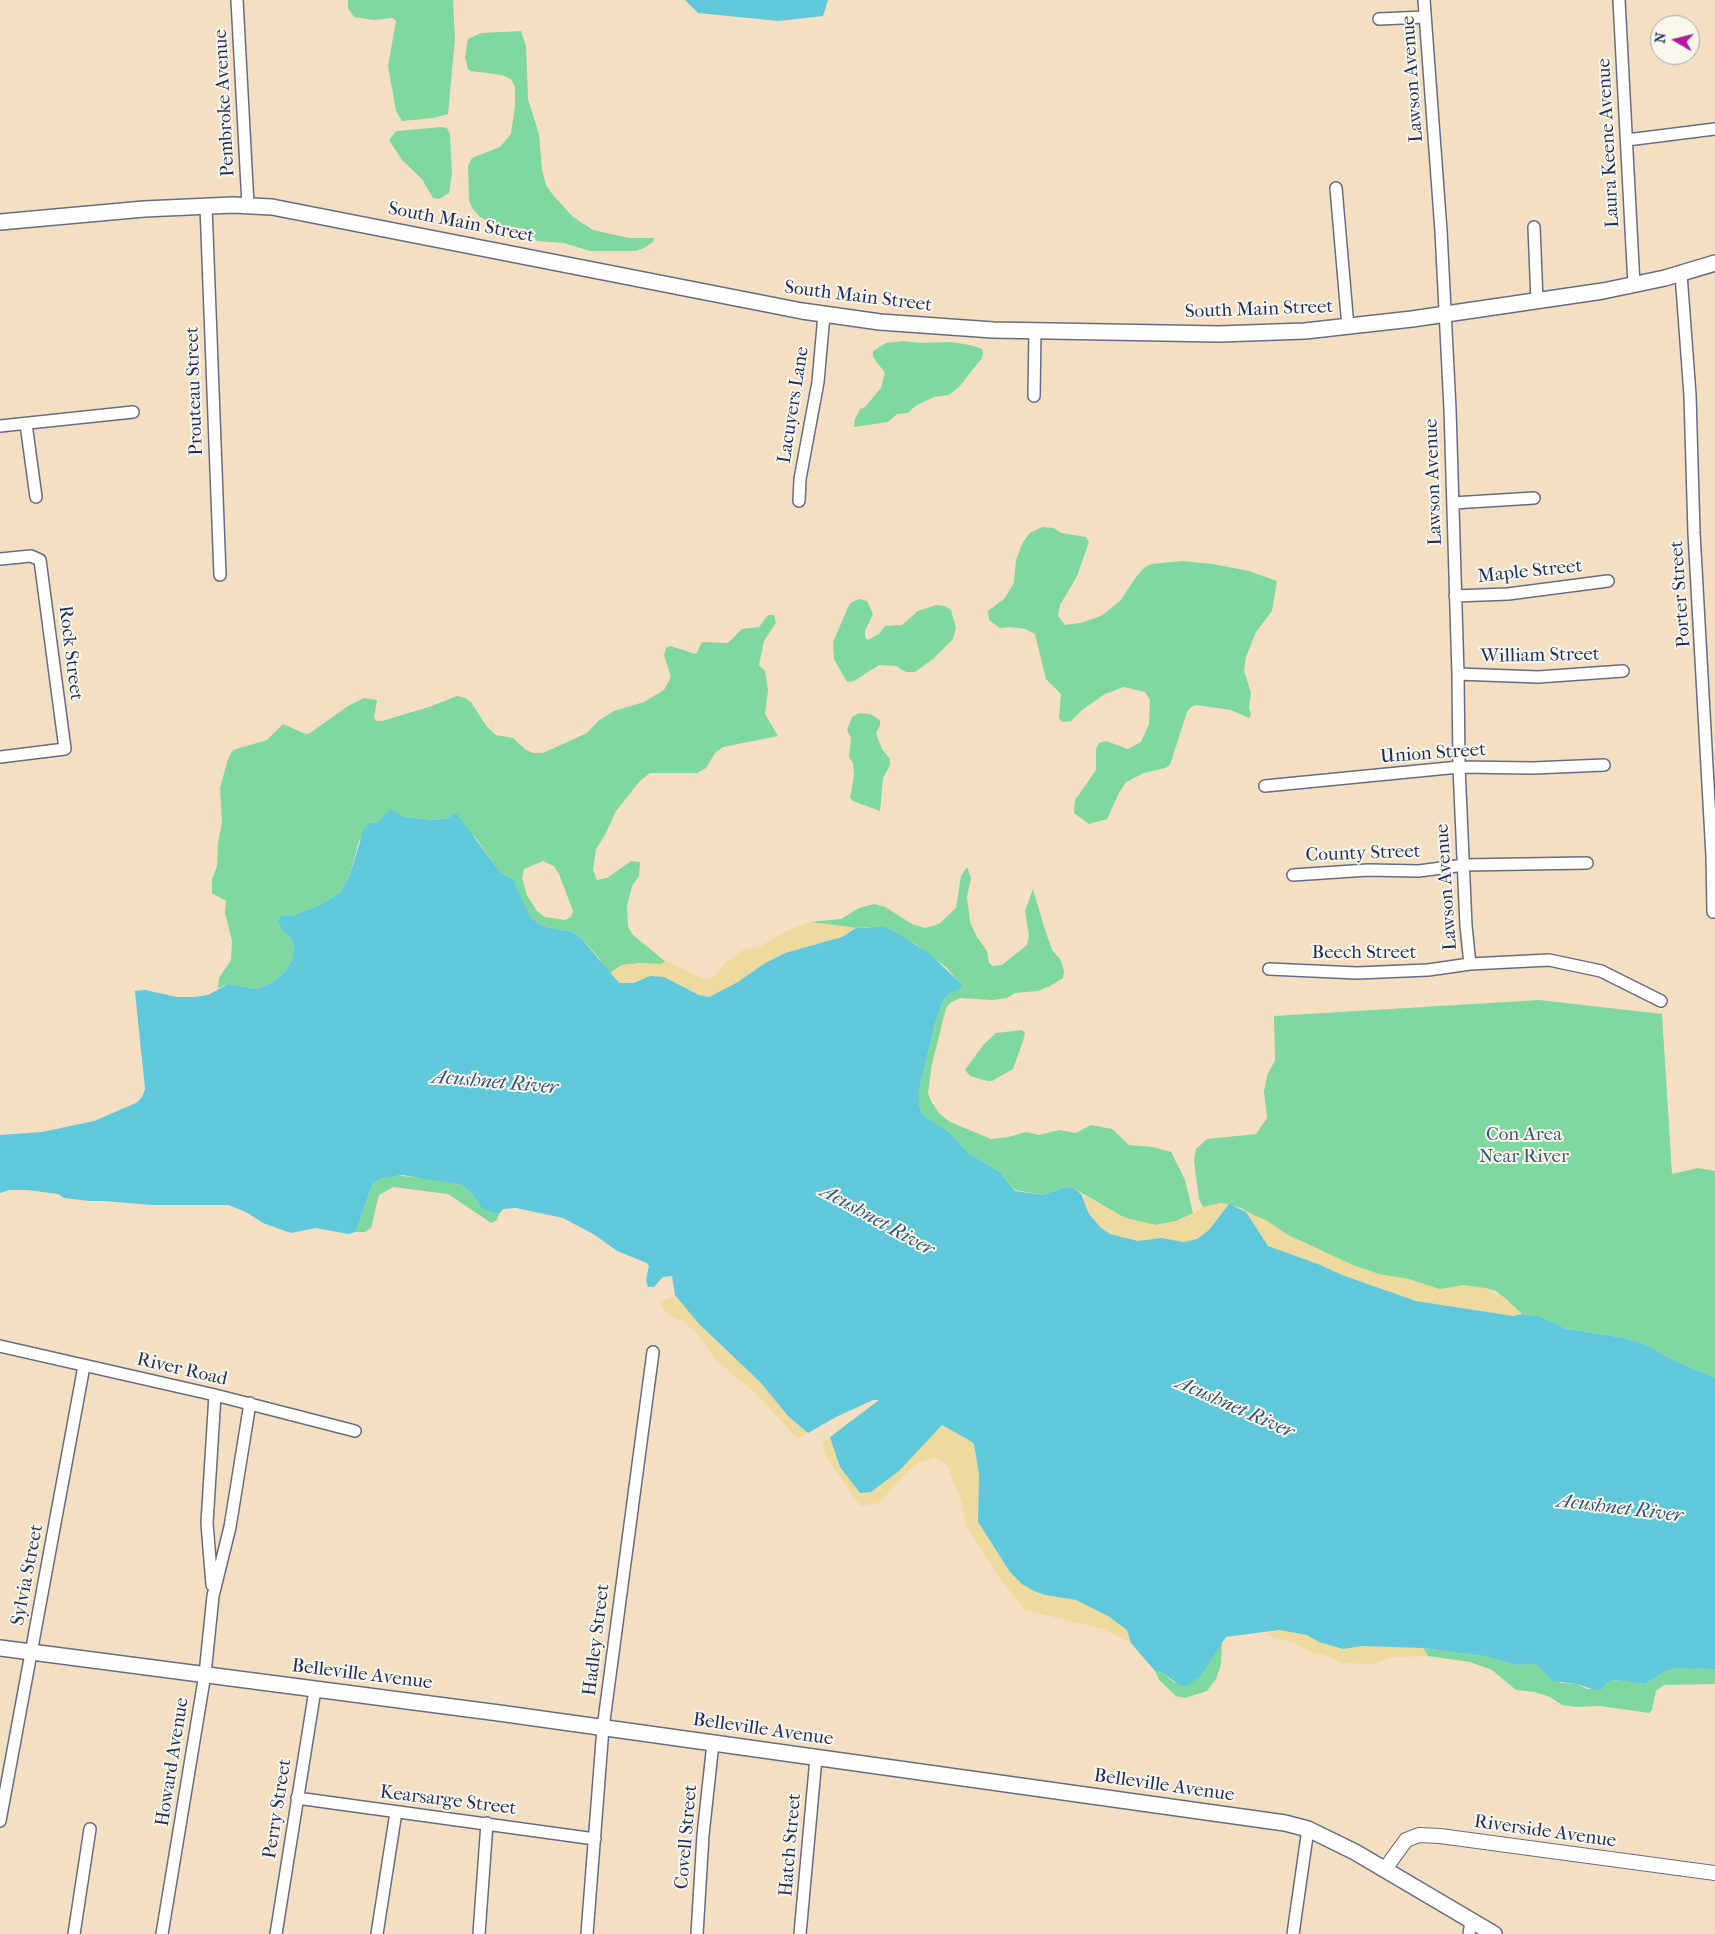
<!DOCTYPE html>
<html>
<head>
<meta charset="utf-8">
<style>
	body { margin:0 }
	#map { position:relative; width:1715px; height:1934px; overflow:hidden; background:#f4dfc3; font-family:"IM FELL French Canon",serif }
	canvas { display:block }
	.north { position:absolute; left:1650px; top:15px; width:50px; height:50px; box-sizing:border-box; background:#fbf7ec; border:1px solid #a1a7b3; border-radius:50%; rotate:278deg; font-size:14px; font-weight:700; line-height:20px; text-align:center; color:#1b2f5e }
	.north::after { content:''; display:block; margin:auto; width:18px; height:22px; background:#b5179e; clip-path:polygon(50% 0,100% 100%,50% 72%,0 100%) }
</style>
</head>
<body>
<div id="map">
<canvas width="1715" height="1934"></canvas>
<div class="north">N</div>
</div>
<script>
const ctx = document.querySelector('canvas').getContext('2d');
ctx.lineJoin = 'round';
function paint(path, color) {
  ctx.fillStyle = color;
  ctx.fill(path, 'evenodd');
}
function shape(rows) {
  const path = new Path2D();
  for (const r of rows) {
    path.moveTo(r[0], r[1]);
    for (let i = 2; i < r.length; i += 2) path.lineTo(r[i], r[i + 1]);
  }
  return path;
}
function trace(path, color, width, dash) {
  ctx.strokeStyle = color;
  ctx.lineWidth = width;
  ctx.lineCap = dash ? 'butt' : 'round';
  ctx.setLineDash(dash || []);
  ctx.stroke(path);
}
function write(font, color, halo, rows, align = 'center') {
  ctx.font = font + ' "IM FELL French Canon",serif';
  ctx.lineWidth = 4;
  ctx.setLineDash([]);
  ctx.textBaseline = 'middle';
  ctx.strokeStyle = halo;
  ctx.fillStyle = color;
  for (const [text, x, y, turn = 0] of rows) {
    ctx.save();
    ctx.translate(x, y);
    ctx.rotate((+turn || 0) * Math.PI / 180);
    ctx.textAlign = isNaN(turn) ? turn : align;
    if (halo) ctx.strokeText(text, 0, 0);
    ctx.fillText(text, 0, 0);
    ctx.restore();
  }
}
const green = shape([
	[348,0,453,0,455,39,448,114,433,118,402,121,396,111,388,66,396,21,393,18,373,20,354,17,348,8],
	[521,31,526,46,528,99,539,134,542,170,546,185,553,195,573,217,593,230,629,238,654,238,653,242,644,248,636,251,590,251,564,243,537,241,525,229,494,224,480,217,472,208,469,200,468,166,472,158,500,147,511,134,515,107,515,87,511,79,502,75,471,71,468,69,465,57,468,39,481,33],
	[442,127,447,128,450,134,452,174,449,193,439,199,433,198,422,179,402,160,389,140,396,131],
	[903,341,920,343,951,342,970,345,982,349,983,352,982,358,959,387,949,395,934,397,915,406,908,413,897,414,888,422,854,427,855,419,860,409,865,407,881,388,885,373,873,357,873,351,886,343],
	[1042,527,1054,528,1061,533,1086,537,1089,542,1077,576,1060,605,1058,616,1065,625,1080,623,1101,616,1120,601,1136,577,1145,567,1152,564,1182,561,1213,564,1249,571,1277,581,1272,611,1256,632,1246,657,1244,671,1251,693,1249,707,1251,715,1249,718,1231,710,1196,705,1191,707,1187,712,1170,765,1165,768,1144,773,1126,782,1119,793,1107,819,1089,824,1074,813,1075,800,1096,770,1096,749,1099,743,1106,741,1128,749,1141,742,1149,724,1150,700,1145,692,1124,687,1105,694,1082,710,1071,721,1062,722,1059,718,1061,694,1046,679,1035,634,1025,629,1010,627,1000,628,989,620,988,611,1004,599,1014,583,1016,560,1023,542,1030,533],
	[859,599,867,601,873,614,865,631,865,637,868,640,879,634,885,626,902,625,918,611,936,605,945,606,951,610,956,628,953,639,933,659,915,672,906,672,896,666,879,665,854,681,847,682,834,659,833,642,850,603],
	[768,615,774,615,776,623,764,641,759,665,765,671,768,690,765,714,778,736,723,747,715,753,706,768,697,773,650,773,640,781,616,811,605,835,596,849,593,870,597,880,607,878,631,861,640,862,639,876,632,886,627,906,628,927,633,935,666,962,661,964,639,963,620,966,609,974,598,957,580,937,572,932,542,926,530,917,520,899,516,885,498,869,475,837,449,818,437,820,404,817,397,814,377,823,359,841,349,877,341,892,320,905,291,916,282,916,281,929,292,940,294,948,292,960,285,972,271,983,257,989,228,984,218,988,219,978,231,960,232,941,225,913,226,901,212,893,212,879,217,866,218,843,222,822,220,788,228,759,233,750,267,740,283,724,306,734,310,733,348,706,364,698,377,700,374,717,376,721,382,721,429,707,457,696,465,698,471,702,487,727,496,735,513,738,526,750,533,753,543,753,587,733,598,721,614,711,644,702,664,690,671,677,664,655,666,648,670,646,696,654,702,642,728,643,742,629,759,627],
	[543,861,554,866,559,874,573,911,571,917,565,920,545,917,537,911,527,895,522,878,524,869],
	[859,713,870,714,880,720,880,725,876,733,878,739,882,749,890,759,890,765,883,778,880,811,853,801,850,798,854,775,853,763,849,757,851,738,847,730,852,717],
	[967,867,971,878,967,897,970,922,977,937,987,951,989,963,993,966,1002,965,1027,945,1029,936,1025,911,1033,889,1046,933,1052,950,1060,959,1064,971,1063,978,1050,986,1038,991,1015,993,1007,998,993,1000,960,998,950,1003,946,1008,932,1064,928,1093,931,1101,939,1113,950,1122,991,1139,1008,1137,1026,1132,1039,1135,1059,1130,1076,1133,1091,1125,1112,1129,1129,1145,1153,1147,1171,1152,1185,1180,1193,1213,1174,1222,1155,1225,1125,1218,1075,1189,1065,1187,1043,1195,1015,1190,1000,1172,967,1152,950,1133,922,1114,919,1105,919,1090,935,1024,943,1001,949,994,959,990,961,985,947,968,914,943,869,927,856,928,810,922,841,919,859,908,874,904,885,907,912,924,925,928,933,926,940,923,956,908,961,876],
	[1539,1000,1662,1014,1672,1174,1698,1168,1715,1171,1715,1378,1671,1359,1643,1343,1624,1338,1559,1327,1533,1315,1522,1314,1496,1291,1485,1288,1441,1291,1382,1276,1346,1265,1306,1243,1282,1234,1281,1231,1241,1208,1221,1203,1203,1207,1199,1199,1194,1161,1196,1149,1207,1139,1256,1134,1267,1118,1264,1092,1267,1076,1275,1060,1274,1016],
	[1022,1030,1025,1033,1023,1041,1013,1069,992,1081,987,1081,970,1076,965,1070,984,1044,996,1033],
	[391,1175,425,1178,462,1185,471,1193,478,1203,490,1212,499,1214,497,1220,491,1223,448,1194,393,1187,379,1195,371,1228,365,1232,356,1232,372,1185,381,1178],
	[1222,1642,1221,1664,1216,1679,1207,1691,1185,1698,1176,1696,1159,1680,1155,1671,1161,1672,1175,1683,1218,1648],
	[1423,1648,1489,1657,1515,1665,1536,1664,1561,1683,1577,1684,1587,1689,1601,1689,1606,1683,1613,1680,1645,1684,1666,1671,1676,1667,1715,1669,1715,1684,1664,1685,1656,1691,1652,1710,1649,1713,1600,1706,1577,1707,1562,1705,1550,1697,1535,1692,1516,1690,1492,1670,1470,1662,1428,1656]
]);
const sand = shape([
	[810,922,856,928,842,937,785,953,765,963,738,982,709,997,699,995,664,977,650,976,625,984,619,983,609,974,620,966,627,964,661,964,666,961,704,979,711,979,727,961,745,949,759,947,788,930],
	[1081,1194,1125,1218,1155,1225,1181,1220,1203,1207,1221,1203,1229,1204,1209,1230,1197,1239,1184,1242,1161,1238,1138,1241,1110,1234,1101,1228,1089,1214],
	[1246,1212,1266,1220,1288,1235,1353,1265,1379,1274,1409,1279,1440,1289,1463,1285,1485,1288,1504,1297,1522,1314,1513,1316,1416,1301,1342,1275,1318,1264,1268,1246],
	[675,1295,713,1339,761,1383,788,1416,808,1433,800,1438,797,1438,754,1392,717,1361,697,1334,683,1321,668,1315,660,1303],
	[942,1424,955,1430,974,1444,979,1474,978,1513,982,1529,1010,1572,1034,1591,1045,1595,1076,1600,1108,1616,1127,1630,1131,1643,1103,1629,1025,1610,1001,1580,966,1526,961,1500,946,1463,935,1458,919,1463,908,1471,879,1503,860,1506,826,1456,822,1442,830,1437,840,1467,871,1492,899,1471],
	[1279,1630,1307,1635,1337,1648,1362,1646,1423,1648,1428,1656,1394,1657,1374,1664,1342,1663,1324,1655,1310,1652,1295,1643,1271,1637,1267,1634]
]);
const water = shape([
	[685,0,828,0,823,16,779,21,698,13],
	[390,809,404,817,437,820,449,818,456,813,498,869,507,877,513,879,530,917,542,926,572,932,580,937,619,983,633,983,650,976,664,977,699,995,709,997,738,982,765,963,785,953,842,937,856,928,884,927,902,936,930,954,962,985,959,990,949,994,943,1001,935,1024,919,1090,919,1105,922,1114,950,1133,967,1152,1000,1172,1015,1191,1043,1195,1065,1187,1075,1189,1081,1194,1089,1214,1101,1228,1110,1234,1138,1241,1161,1238,1184,1242,1197,1239,1209,1230,1229,1204,1246,1212,1268,1246,1318,1264,1342,1275,1416,1301,1513,1316,1522,1314,1538,1316,1564,1328,1624,1338,1643,1343,1671,1359,1715,1378,1715,1669,1676,1668,1666,1671,1645,1684,1613,1680,1606,1683,1602,1689,1595,1690,1577,1684,1553,1681,1536,1664,1515,1665,1489,1657,1423,1648,1362,1646,1343,1649,1319,1642,1307,1635,1279,1630,1226,1637,1201,1675,1188,1686,1181,1686,1161,1672,1155,1671,1131,1643,1127,1630,1108,1616,1076,1600,1045,1595,1034,1591,1022,1584,1010,1572,978,1522,979,1474,974,1444,969,1440,942,1425,899,1471,871,1492,860,1493,840,1467,830,1437,879,1400,873,1400,836,1417,808,1433,788,1416,761,1383,699,1324,675,1295,672,1276,663,1277,654,1287,648,1287,646,1280,649,1266,647,1263,617,1251,595,1235,563,1218,516,1208,503,1209,499,1214,490,1212,482,1208,471,1193,462,1185,403,1175,381,1178,372,1185,356,1232,348,1234,316,1228,291,1233,263,1223,246,1212,228,1205,151,1205,104,1201,90,1201,64,1198,58,1194,27,1190,9,1190,0,1193,0,1135,42,1132,94,1121,136,1103,142,1097,145,1089,135,991,145,990,177,997,194,997,208,995,228,984,257,989,271,983,285,972,292,960,294,948,292,940,281,929,278,920,282,916,291,916,320,905,341,892,349,877,364,829,370,823,377,823]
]);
const minor = shape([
	[237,0,248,205],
	[1424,0,1441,231,1450,409,1458,674,1459,767,1466,926,1470,964],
	[1619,0,1634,285],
	[1379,19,1425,17],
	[1627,140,1715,129],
	[1336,188,1348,327],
	[206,206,220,575],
	[1534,227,1537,301],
	[1681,274,1690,395,1694,533,1712,856,1713,912],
	[1034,396,1035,331],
	[26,424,36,497],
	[0,426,133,412],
	[799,501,800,479,818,382,824,315],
	[1453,503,1534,498],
	[0,559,31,556,40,560,65,749,0,757],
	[1455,596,1508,594,1608,581],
	[1458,674,1538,677,1623,671],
	[1265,786,1459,767,1533,768,1604,765],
	[1293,875,1368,870,1419,871,1464,865,1587,863],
	[1269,969,1357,973,1428,970,1470,964,1549,960,1601,971,1661,1001],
	[0,1346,215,1395,355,1431],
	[212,1585,207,1523,215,1395],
	[297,1798,595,1839],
	[0,1821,84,1366],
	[74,1934,90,1829],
	[162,1934,205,1674,213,1596,230,1527,250,1403],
	[276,1934,315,1690],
	[377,1934,396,1812],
	[479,1934,487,1823],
	[587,1934,603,1728,653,1352],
	[697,1934,703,1835,713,1743],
	[800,1934,816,1758],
	[1293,1934,1308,1829],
	[1469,1934,1471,1921]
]);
const tertiary = shape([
	[1385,1869,1406,1840,1419,1835,1440,1836,1715,1873]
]);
const secondary = shape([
	[0,222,144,209,233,205,272,207,802,311,880,322,993,330,1219,334,1305,331,1412,319,1603,291,1665,278,1715,263],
	[0,1648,499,1713,1285,1823,1308,1829,1355,1852,1494,1934]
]);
const streetNames = [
	["Lawson Avenue",1413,79,-94],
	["Pembroke Avenue",225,103,-93],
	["Laura Keene Avenue",1609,143,-93],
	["South Main Street",461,223,11],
	["South Main Street",858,297,7],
	["South Main Street",1259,310,-2],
	["Prouteau Street",195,391,-92],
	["Lacuyers Lane",794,405,-81],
	["Lawson Avenue",1434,482,-92],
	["Maple Street",1530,572,-6],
	["Porter Street",1681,594,-94],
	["Rock Street",70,653,83],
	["William Street",1540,656,-1],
	["Union Street",1433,754,-4],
	["County Street",1363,854,-2],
	["Lawson Avenue",1447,887,-94],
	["Beech Street",1364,953],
	["River Road",182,1370,13],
	["Sylvia Street",28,1575,-79],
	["Hadley Street",597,1640,-83],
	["Belleville Avenue",362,1675,7],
	["Belleville Avenue",763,1730,8],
	["Howard Avenue",173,1762,-81],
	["Belleville Avenue",1164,1786,8],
	["Kearsarge Street",448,1801,7],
	["Perry Street",278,1809,-81],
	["Riverside Avenue",1545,1832,8],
	["Covell Street",687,1837,-85],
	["Hatch Street",791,1845,-85]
];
const parkNames = [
	["Con Area",1524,1135],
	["Near River",1524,1157]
];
const waterNames = [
	["Acushnet River",495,1083,5],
	["Acushnet River",877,1221,29],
	["Acushnet River",1235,1408,24],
	["Acushnet River",1620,1509,7]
];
paint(green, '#7ed89f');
paint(sand, '#eeda9e');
paint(water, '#5fc8db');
trace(minor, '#676d81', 14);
trace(tertiary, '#676d81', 16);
trace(secondary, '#676d81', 18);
trace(minor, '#fff', 11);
trace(tertiary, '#fff', 14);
trace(secondary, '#fff', 15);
write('19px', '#1b2f5e', '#fbf7ec', streetNames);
write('19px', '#34596e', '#fbf7ec', parkNames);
write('italic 20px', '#2c557d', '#fbf7ec', waterNames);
</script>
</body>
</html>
